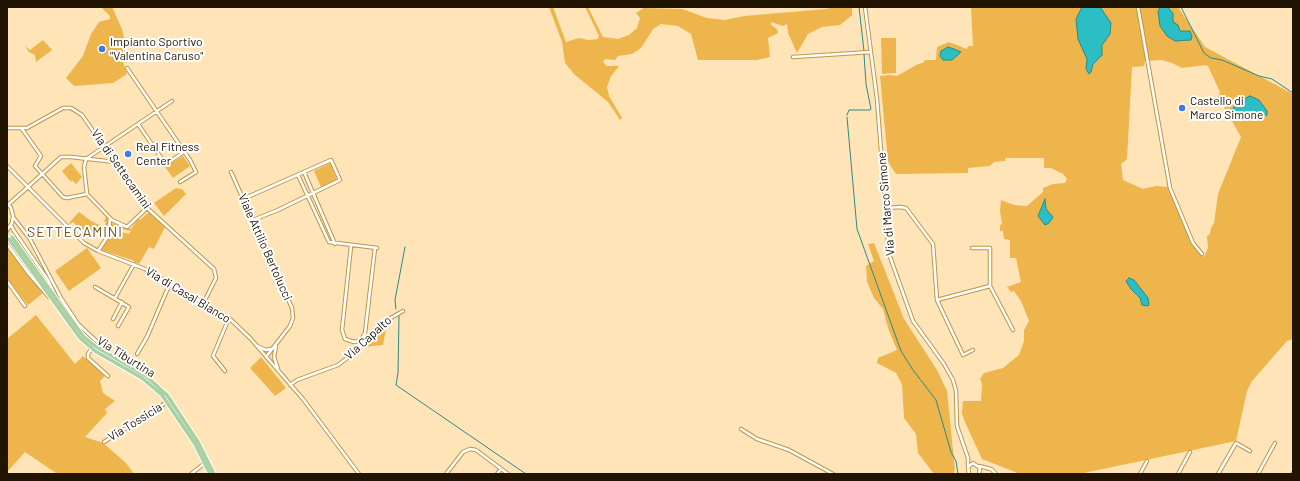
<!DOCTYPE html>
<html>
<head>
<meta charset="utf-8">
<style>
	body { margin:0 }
	#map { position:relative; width:1300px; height:481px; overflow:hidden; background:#ffe4b7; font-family:Barlow,sans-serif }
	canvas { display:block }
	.frame { position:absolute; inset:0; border:8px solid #211400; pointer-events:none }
</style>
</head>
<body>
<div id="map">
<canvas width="1300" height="481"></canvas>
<div class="frame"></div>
</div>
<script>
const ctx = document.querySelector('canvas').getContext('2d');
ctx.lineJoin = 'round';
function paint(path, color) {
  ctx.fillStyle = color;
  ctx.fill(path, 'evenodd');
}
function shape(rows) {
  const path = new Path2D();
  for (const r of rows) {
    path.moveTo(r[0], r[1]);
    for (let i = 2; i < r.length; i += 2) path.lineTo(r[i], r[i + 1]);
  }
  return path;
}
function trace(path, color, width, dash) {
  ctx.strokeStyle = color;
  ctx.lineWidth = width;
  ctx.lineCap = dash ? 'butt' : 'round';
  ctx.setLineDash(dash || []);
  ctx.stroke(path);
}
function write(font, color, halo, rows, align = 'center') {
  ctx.font = font + ' Barlow,sans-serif';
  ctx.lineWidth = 4;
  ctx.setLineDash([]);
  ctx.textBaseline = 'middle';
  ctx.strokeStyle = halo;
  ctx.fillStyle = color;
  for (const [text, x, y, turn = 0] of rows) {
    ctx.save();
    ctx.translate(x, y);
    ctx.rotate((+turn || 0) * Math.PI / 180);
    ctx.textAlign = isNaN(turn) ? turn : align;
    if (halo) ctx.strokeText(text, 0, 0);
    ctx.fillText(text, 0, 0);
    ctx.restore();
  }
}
const green = shape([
	[101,7,112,7,122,29,124,37,123,62,127,74,113,83,74,86,66,78,83,56,91,34,99,22,110,19,110,16],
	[549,7,553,7,566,42,579,38,588,40,598,39,599,36,585,7,588,7,603,37,618,39,629,35,637,28,640,18,636,13,644,8,682,9,707,18,725,20,744,16,826,9,832,7,852,7,852,15,840,25,822,27,808,34,797,53,788,33,787,24,783,26,771,22,771,25,777,29,778,33,768,38,770,57,757,60,698,60,691,34,678,26,661,24,653,29,641,48,632,54,618,56,615,60,605,59,603,62,606,66,619,66,611,76,607,87,609,96,622,118,620,120,608,102,574,74,565,63,562,42],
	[971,7,1178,7,1205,47,1293,94,1293,339,1287,341,1252,381,1247,391,1236,441,1079,474,1020,474,982,459,964,420,962,413,963,401,981,401,982,384,980,379,984,373,1003,368,1019,355,1024,341,1024,330,1029,321,1021,301,1014,291,1011,292,1007,287,1021,282,1016,258,1010,258,1010,240,1004,239,1003,231,1000,231,1000,225,1002,224,1000,211,1001,200,1014,205,1027,206,1043,192,1043,188,1053,184,1065,183,1067,179,1063,174,1051,168,1044,168,1044,158,1005,158,1005,161,994,162,990,166,968,168,968,173,896,174,888,162,880,76,890,75,897,76,918,64,923,63,925,60,936,60,937,47,949,42,967,49,968,46,973,46],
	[1162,60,1172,63,1182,68,1205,65,1208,66,1220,92,1218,97,1241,137,1218,194,1214,223,1211,228,1210,234,1207,236,1208,248,1204,257,1197,251,1192,242,1168,187,1156,186,1143,189,1123,180,1121,164,1127,159,1132,67,1144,66,1145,61],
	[881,38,896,38,896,73,882,74],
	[43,40,52,50,36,62,35,55,29,52,25,46,30,50],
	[183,156,190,166,173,178,163,164,170,164],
	[71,163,82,177,76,184,72,180,71,182,62,171],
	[330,163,337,180,321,187,314,171],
	[176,188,182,189,186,194,164,216,154,203],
	[79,212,91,221,104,227,106,222,104,221,106,217,108,218,106,237,98,231,94,236,87,231,81,238,80,237,83,232,73,222,70,224,69,223],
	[149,212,165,227,154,249,149,247,139,264,132,260,101,250,114,230,129,234,131,231,111,227,111,223,131,229,138,219,140,220],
	[874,243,904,319,937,370,947,391,955,470,953,474,934,474,918,453,916,434,904,418,902,384,896,373,877,363,878,358,897,350,888,328,883,309,874,298,867,282,866,266,874,261,868,244],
	[7,246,43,293,28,305,7,278],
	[87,248,101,268,69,291,55,271],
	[36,315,75,364,83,356,105,376,100,381,103,393,115,401,105,409,107,413,85,437,103,443,126,463,134,474,56,473,25,452,7,472,7,339],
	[387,323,383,345,363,347],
	[261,357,286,388,275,396,250,368]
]);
const water = shape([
	[1082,7,1100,7,1111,23,1110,34,1102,45,1102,55,1093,64,1091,72,1089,74,1086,69,1087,59,1078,39,1076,19,1082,7],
	[1160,7,1168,7,1170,10,1173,13,1173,22,1178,25,1180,31,1190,31,1192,36,1191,40,1175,41,1167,36,1160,26,1158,12,1160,7],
	[948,47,954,49,961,52,952,60,943,60,940,56,941,51,948,47],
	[1250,96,1259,100,1267,111,1267,115,1246,117,1229,111,1233,109,1236,103,1250,96],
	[1045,199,1046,209,1053,217,1049,223,1045,225,1038,216,1045,199],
	[1129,278,1134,280,1148,298,1149,304,1148,306,1142,305,1140,298,1131,289,1126,281,1129,278]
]);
const stream = shape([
	[859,7,864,51],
	[1181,7,1204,53,1211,58,1222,60,1259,76,1272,79,1293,93],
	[847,115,849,110,870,110,871,109,866,84,864,54],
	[847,117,857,229,901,351,913,370,936,400,951,452,956,461,958,474],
	[396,309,395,300,405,247],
	[399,316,398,373,396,385,526,474]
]);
const majorTunnel = shape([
	[7,230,12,237]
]);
const minor = shape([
	[865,7,877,99,889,254,913,321,944,364,953,380,956,391,957,426,968,458,968,467],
	[1138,7,1170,188,1193,243,1202,254],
	[793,57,871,52],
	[127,68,190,160,196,172,180,182],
	[138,124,164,162,169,162,184,152],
	[7,128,27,128,63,108,71,108,82,115,147,208,214,269,216,278,204,302],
	[22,129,41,156,35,166,63,197,67,198,87,194],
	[7,166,84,243,98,251,145,269,229,318,250,338,303,399,359,474],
	[231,172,292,308,293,318,290,326,266,357],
	[304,172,335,244],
	[298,175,329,242,377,248],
	[87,194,84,167,86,159,172,101],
	[87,194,112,220,127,227,147,208],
	[243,199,331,160,340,180,278,210,253,220],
	[7,203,11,208,13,216,12,223,7,230],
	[9,204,61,157,71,157,115,162],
	[885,208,900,207,906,208,933,244,937,300,990,286,990,248,972,248],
	[13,217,30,239,61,298,78,324,107,351],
	[11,225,14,231,48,280,56,297],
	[7,244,29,274,49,297],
	[351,246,342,330,345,339,354,342,361,340,365,333,375,248],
	[98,251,108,236,110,219],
	[7,281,25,306],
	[990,286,1013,330],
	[95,287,129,307,118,326],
	[115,298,134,264],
	[937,300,963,355,973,350],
	[113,319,122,302],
	[257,346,266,350,271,349],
	[276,346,274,357,278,369],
	[92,348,88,354,88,358,108,376],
	[137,354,147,337,170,283],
	[225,371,213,356,229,318],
	[290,385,297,380,338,365,356,351,389,319,403,311],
	[741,429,757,439,789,450,833,474],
	[104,442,167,402],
	[979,466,991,469,996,474],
	[191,474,205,463],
	[446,474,463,452,470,449,476,450,508,474],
	[497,474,501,469],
	[969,474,968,467,973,463,980,468,979,474],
	[1140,474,1147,461],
	[1178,474,1190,452],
	[1218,474,1236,443,1250,451],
	[1258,474,1275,443],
	[1293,474,1293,473]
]);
const major = shape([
	[12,237,83,336,95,346,146,376,167,395,198,442,214,474],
	[9,239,80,338,95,351,142,378,162,395,195,444,210,474]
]);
const markers = [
	[102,49,4,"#3a7be9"],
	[1182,108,4,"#3a7be9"],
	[128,154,4,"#3a7be9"]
];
const poiNames = [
	["Impianto Sportivo",110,42],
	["\"Valentina Caruso\"",110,56],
	["Castello di",1190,101],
	["Marco Simone",1190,115],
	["Real Fitness",136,147],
	["Center",136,161]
];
const streetNames = [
	["Via di Settecamini",121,169,55],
	["Via di Marco Simone",886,204,-95],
	["Viale Attilio Bertolucci",265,247,66],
	["Via di Casal Bianco",188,295,31],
	["Via Capalto",368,338,-42],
	["Via Tiburtina",126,357,32],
	["Via Tossicia",135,422,-32]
];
const quarterNames = [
	["SETTECAMINI",75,232]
];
paint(green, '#edb54b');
paint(water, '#2bbec5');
trace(water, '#288b8a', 1);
trace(stream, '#288b8a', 1);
trace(majorTunnel, '#dec59c', 3.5, [3.5, 2]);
trace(minor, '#bf9547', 4.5);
trace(major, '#fff', 5.5);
trace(minor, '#fff', 2.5);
trace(major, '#a9d0a1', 3.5);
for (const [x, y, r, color] of markers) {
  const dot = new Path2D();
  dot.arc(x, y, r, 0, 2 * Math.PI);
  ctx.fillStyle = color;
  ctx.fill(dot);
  trace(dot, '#fff', 1.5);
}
write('12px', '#211400', '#fff', poiNames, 'left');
write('12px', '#211400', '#fff', streetNames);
ctx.letterSpacing = '1px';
write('14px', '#715212', '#fff', quarterNames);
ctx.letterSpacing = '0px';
</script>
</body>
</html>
